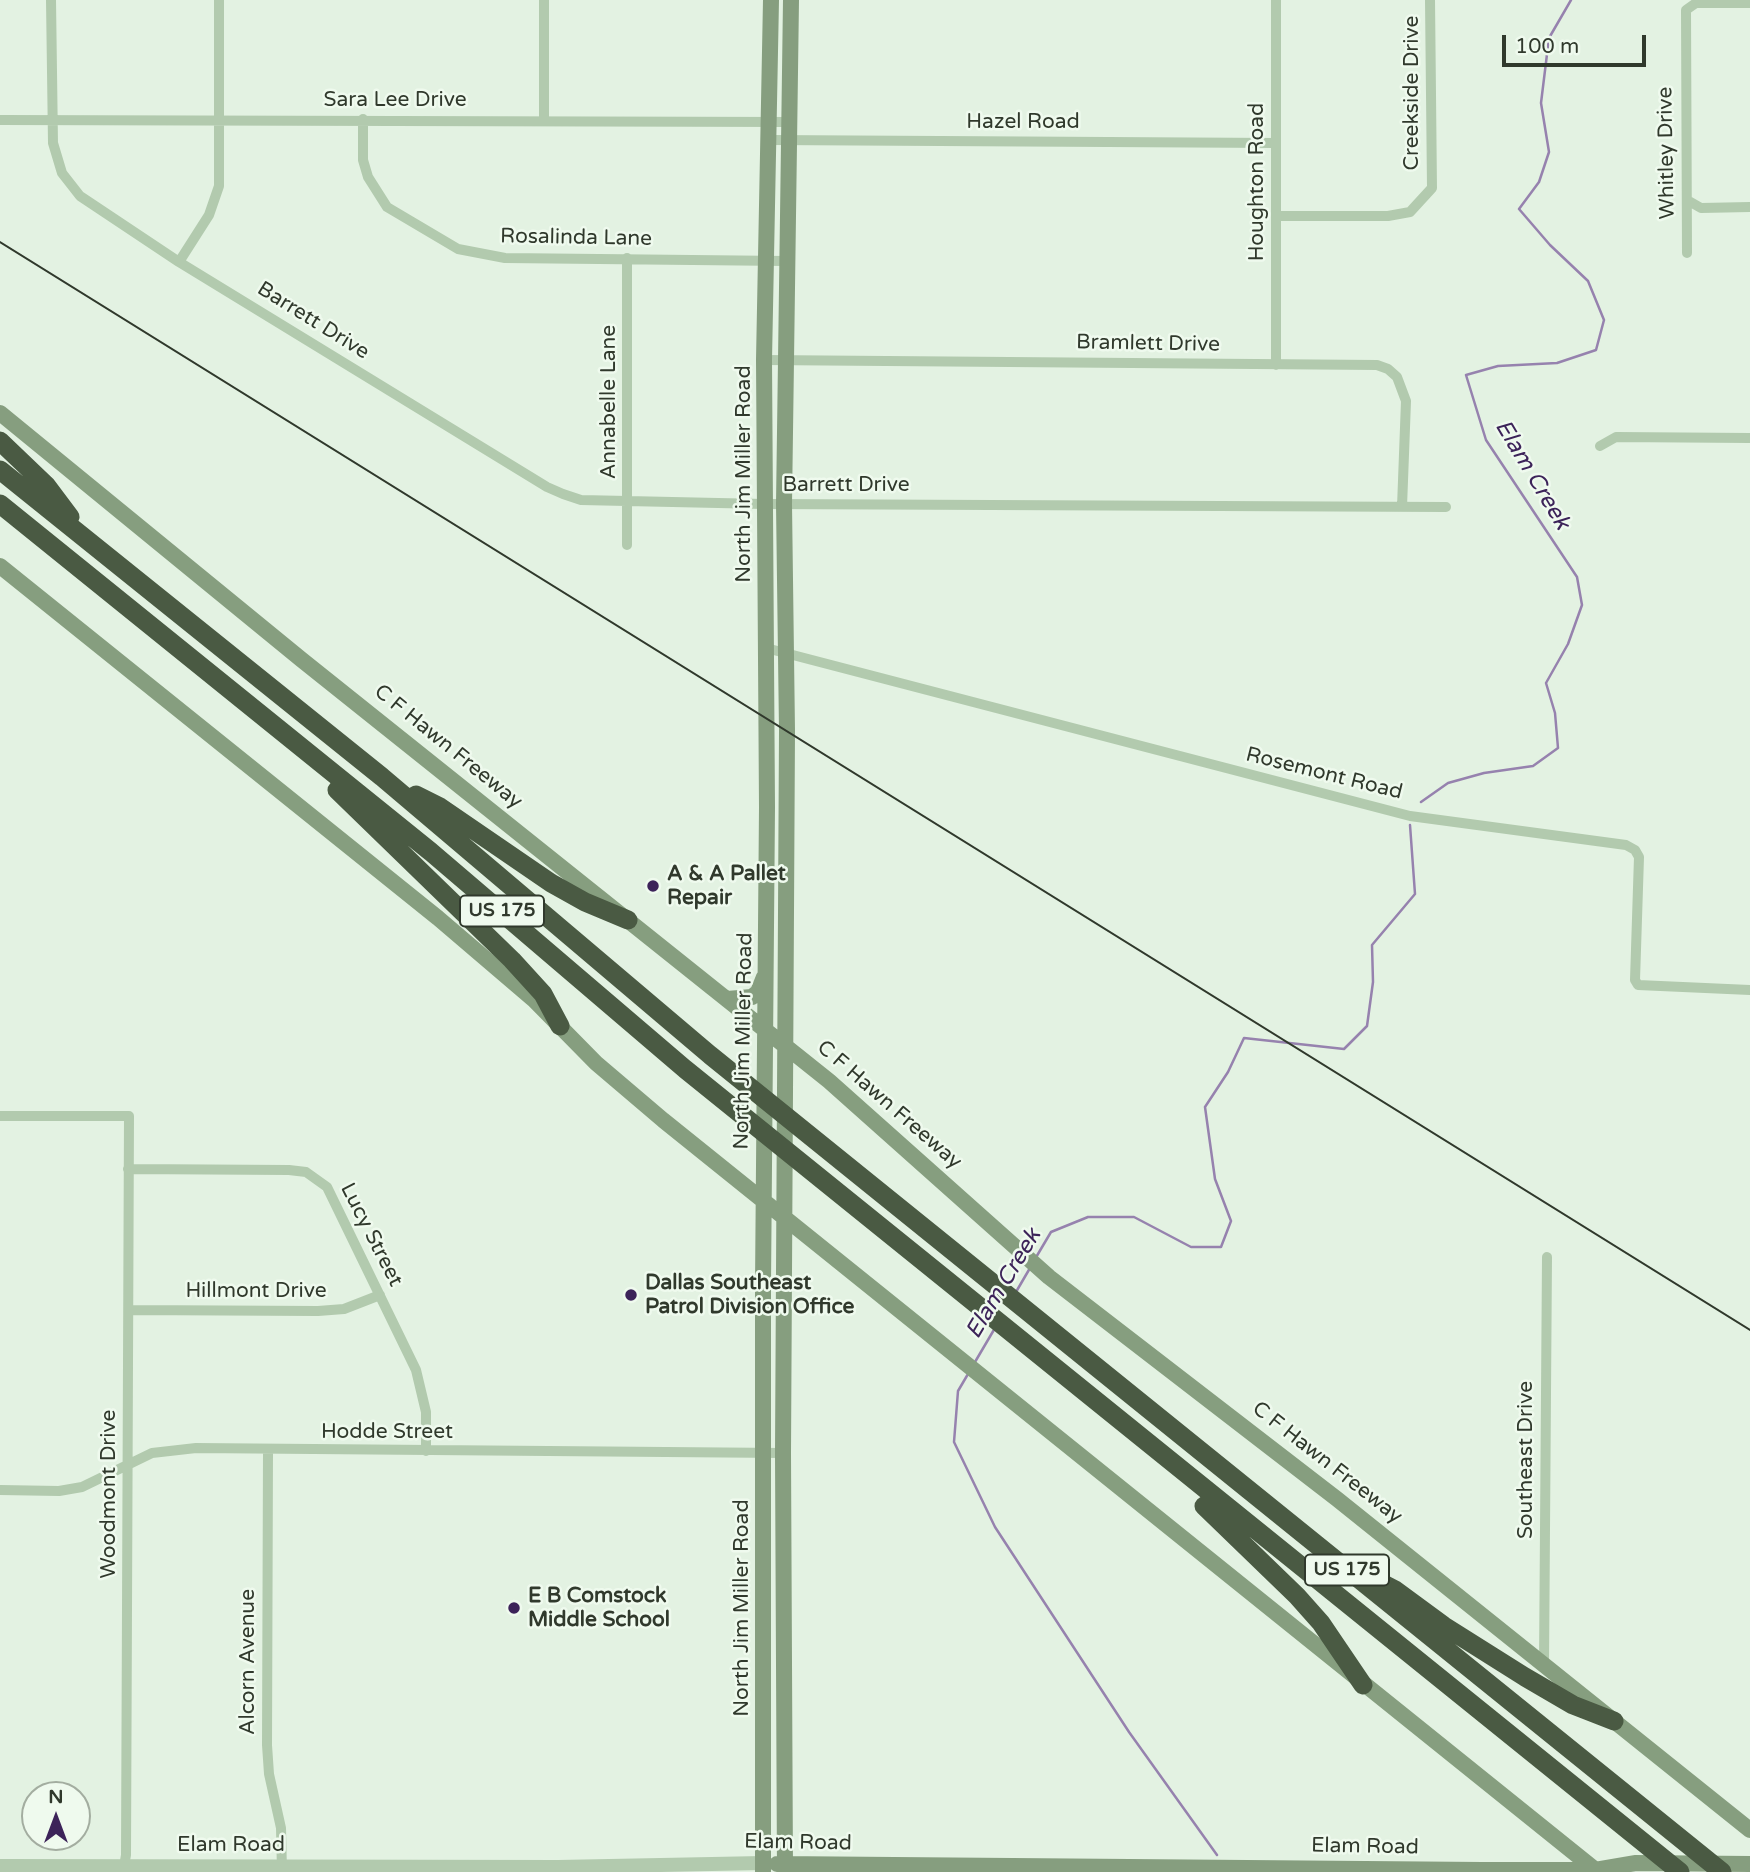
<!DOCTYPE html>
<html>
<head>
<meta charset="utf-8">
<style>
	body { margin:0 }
	#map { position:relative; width:1750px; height:1872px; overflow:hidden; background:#e3f2e2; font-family:"Varela Round",sans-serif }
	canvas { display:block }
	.north { position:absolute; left:21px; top:1781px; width:70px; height:70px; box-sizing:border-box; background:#effaee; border:2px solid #a3ada0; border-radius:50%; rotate:0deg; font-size:19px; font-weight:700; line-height:28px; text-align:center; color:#30392c }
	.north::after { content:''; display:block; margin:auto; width:24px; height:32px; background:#3c2359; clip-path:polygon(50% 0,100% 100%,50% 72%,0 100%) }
	.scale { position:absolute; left:1502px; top:35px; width:144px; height:32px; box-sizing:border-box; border:4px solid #30392c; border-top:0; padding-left:9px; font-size:21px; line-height:24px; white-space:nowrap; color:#30392c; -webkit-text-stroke:5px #effaee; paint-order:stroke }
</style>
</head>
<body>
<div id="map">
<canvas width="1750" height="1872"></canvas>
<div class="north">N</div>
<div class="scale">100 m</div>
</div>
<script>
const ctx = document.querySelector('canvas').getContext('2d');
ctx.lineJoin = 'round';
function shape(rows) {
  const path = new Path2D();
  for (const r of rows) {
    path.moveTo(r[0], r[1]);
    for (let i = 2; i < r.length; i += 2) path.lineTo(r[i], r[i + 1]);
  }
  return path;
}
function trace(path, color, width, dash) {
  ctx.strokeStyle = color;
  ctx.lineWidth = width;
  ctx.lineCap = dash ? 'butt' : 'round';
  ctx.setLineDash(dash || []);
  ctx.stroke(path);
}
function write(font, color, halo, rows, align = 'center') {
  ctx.font = font + ' "Varela Round",sans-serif';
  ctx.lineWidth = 5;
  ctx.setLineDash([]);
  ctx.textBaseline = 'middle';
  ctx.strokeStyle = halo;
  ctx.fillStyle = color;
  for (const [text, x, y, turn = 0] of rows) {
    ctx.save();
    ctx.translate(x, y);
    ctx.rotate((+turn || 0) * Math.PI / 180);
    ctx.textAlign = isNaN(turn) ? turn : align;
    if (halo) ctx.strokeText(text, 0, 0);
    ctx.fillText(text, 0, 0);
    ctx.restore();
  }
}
const stream = shape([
	[1421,802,1448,783,1484,773,1533,766,1558,748,1555,713,1546,683,1568,644,1582,605,1577,577,1486,440,1466,375,1498,366,1557,363,1596,350,1604,320,1588,281,1550,245,1519,209,1539,182,1549,152,1541,103,1549,38,1571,0],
	[1035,1259,1051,1232,1088,1217,1134,1217,1191,1247,1221,1247,1231,1221,1215,1179,1205,1107,1228,1072,1244,1038,1344,1049,1367,1026,1373,982,1372,945,1415,894,1410,825],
	[1016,1292,1030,1268],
	[975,1362,995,1328],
	[968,1374,958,1391,954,1442,995,1527,1129,1732,1217,1855]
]);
const minor = shape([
	[51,0,53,143,62,173,80,196,179,262,547,487,563,494,581,500,764,504,1446,507],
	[363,119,363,160,368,177,387,207,458,249,505,258,786,261],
	[0,120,790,122],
	[544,120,544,0],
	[771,140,1276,143],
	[1687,200,1701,208,1750,207],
	[1276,216,1388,216,1410,212,1432,188,1430,0],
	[1687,253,1686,10,1696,3,1750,3],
	[627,258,627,545],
	[179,262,209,215,219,186,219,0],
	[764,360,1377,365,1388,369,1397,377,1406,401,1402,507],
	[1276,365,1276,0],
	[1600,446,1616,437,1750,438],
	[766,648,1410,816,1626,845,1635,850,1639,857,1635,980,1638,985,1750,990],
	[0,1116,129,1116,126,1855,123,1872],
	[128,1169,289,1170,306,1172,327,1187,416,1370,426,1412,426,1451],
	[129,1310,318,1311,344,1309,380,1295],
	[268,1451,267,1745,269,1774,281,1828,282,1872],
	[0,1490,59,1491,82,1487,152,1453,196,1448,783,1453],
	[1544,1665,1547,1257]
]);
const tertiary = shape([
	[0,1866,558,1867,763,1863]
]);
const secondary = shape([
	[0,413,302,660,829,1081,1049,1277,1337,1499,1750,1830],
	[0,566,438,918,534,1000,596,1063,663,1120,1598,1872],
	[727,999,752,997,758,992,764,977],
	[777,1864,1482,1870,1595,1870,1636,1863,1750,1864],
	[763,1872,763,1285,767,807,764,360,771,0],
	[785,1872,783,1453,787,731,784,504,791,0]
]);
const motorway = shape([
	[0,441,46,485,70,517],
	[0,470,382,777,710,1055,1722,1872],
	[0,504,431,852,685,1069,1680,1872],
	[337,790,512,960,543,994,560,1026],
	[416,795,440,807,551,883,585,902,628,920],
	[1204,1506,1297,1596,1321,1623,1363,1685],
	[1368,1576,1395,1590,1444,1626,1525,1677,1573,1705,1614,1721]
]);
const tram = shape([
	[0,242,1750,1330]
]);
const markers = [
	[653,886,7,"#3c2359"],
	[631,1295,7,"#3c2359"],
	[514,1608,7,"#3c2359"]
];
const shields = [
	[502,911,84],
	[1347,1570,84]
];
const shieldNames = [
	["US 175",502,911],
	["US 175",1347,1570]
];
const streetNames = [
	["Creekside Drive",1412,93,-90],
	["Sara Lee Drive",395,100],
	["Hazel Road",1023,122],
	["Whitley Drive",1667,153,-91],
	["Houghton Road",1257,182,-90],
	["Rosalinda Lane",576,238,1],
	["Barrett Drive",313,321,32],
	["Bramlett Drive",1148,344,1],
	["Annabelle Lane",609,402,-90],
	["North Jim Miller Road",744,474,-90],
	["Barrett Drive",846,485],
	["C F Hawn Freeway",448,747,39],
	["Rosemont Road",1324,774,14],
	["North Jim Miller Road",744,1041,-89],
	["C F Hawn Freeway",889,1105,41],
	["Lucy Street",371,1235,63],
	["Hillmont Drive",256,1291],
	["Hodde Street",387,1432],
	["Southeast Drive",1526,1460,-90],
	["C F Hawn Freeway",1327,1463,38],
	["Woodmont Drive",109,1494,-90],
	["North Jim Miller Road",742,1608,-90],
	["Alcorn Avenue",248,1662,-90],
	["Elam Road",798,1843,1],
	["Elam Road",231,1845],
	["Elam Road",1365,1847,1]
];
const poiNames = [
	["A & A Pallet",667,874],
	["Repair",667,898],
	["Dallas Southeast",645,1283],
	["Patrol Division Office",645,1307],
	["E B Comstock",528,1596],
	["Middle School",528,1620]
];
const waterNames = [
	["Elam Creek",1532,475,59],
	["Elam Creek",1004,1284,-59]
];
trace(stream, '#9682ae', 2.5);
trace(minor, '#b2caae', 10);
trace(tertiary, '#b2caae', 14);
trace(secondary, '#869e7f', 16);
trace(motorway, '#4a5a43', 19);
trace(tram, '#30392c', 2);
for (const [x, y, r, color] of markers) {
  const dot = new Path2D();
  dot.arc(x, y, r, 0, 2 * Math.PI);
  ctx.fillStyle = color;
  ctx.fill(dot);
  trace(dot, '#effaee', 2.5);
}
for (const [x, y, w] of shields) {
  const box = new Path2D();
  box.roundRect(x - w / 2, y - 15.5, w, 31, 5);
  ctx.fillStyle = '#effaee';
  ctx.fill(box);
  trace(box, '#30392c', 2);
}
write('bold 19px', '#30392c', null, shieldNames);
write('21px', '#30392c', '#effaee', streetNames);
write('bold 21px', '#30392c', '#effaee', poiNames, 'left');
write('italic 23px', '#3c2359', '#effaee', waterNames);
</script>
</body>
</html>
